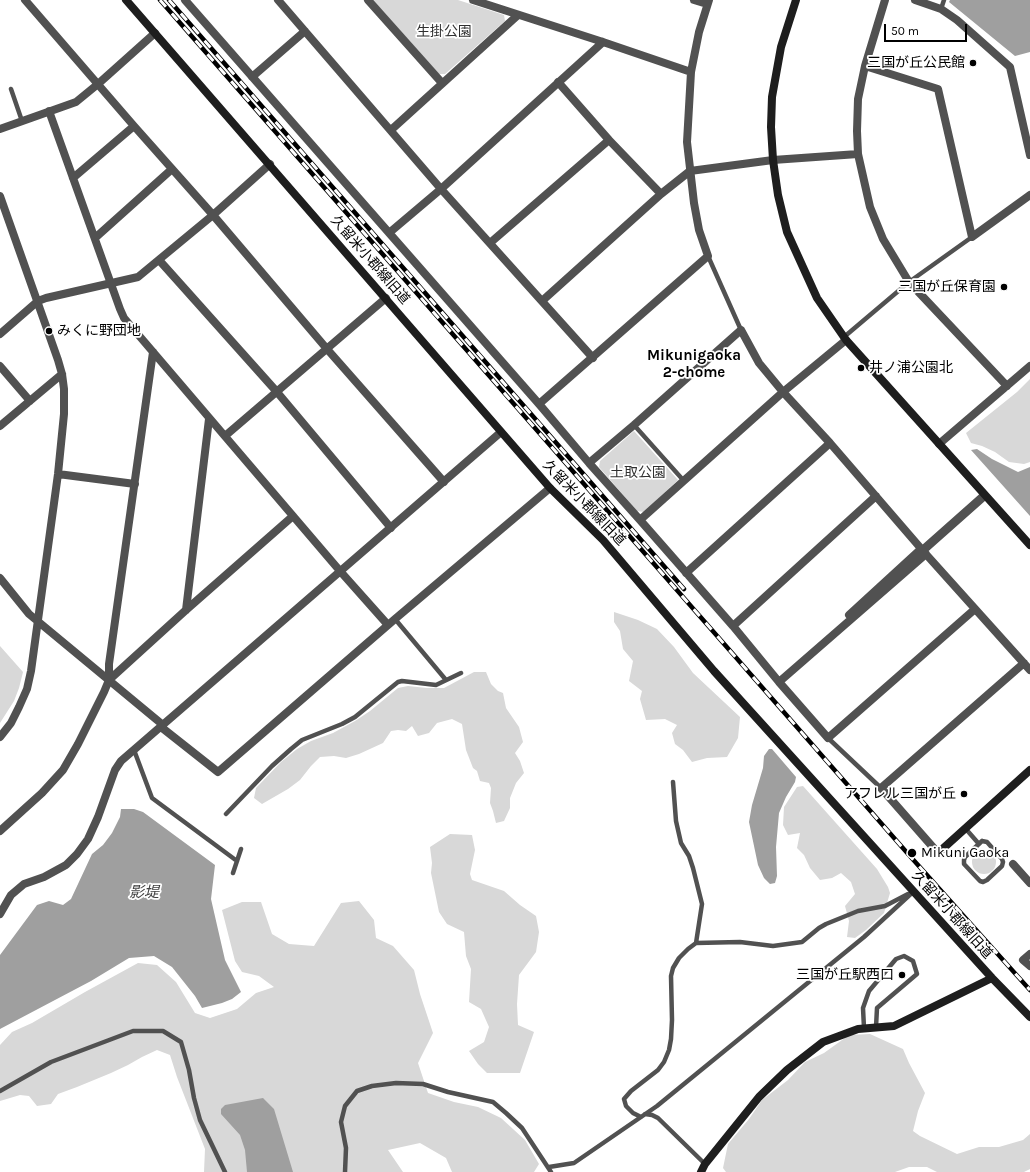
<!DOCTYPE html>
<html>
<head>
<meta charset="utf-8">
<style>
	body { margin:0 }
	#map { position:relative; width:1030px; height:1172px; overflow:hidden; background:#fff; font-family:Karla,sans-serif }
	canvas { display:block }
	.scale { position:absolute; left:884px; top:24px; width:83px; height:18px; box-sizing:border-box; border:2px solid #000; border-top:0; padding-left:5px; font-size:12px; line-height:14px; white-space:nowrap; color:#000; -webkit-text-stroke:3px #fff; paint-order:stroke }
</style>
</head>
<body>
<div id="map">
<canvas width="1030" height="1172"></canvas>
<div class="scale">50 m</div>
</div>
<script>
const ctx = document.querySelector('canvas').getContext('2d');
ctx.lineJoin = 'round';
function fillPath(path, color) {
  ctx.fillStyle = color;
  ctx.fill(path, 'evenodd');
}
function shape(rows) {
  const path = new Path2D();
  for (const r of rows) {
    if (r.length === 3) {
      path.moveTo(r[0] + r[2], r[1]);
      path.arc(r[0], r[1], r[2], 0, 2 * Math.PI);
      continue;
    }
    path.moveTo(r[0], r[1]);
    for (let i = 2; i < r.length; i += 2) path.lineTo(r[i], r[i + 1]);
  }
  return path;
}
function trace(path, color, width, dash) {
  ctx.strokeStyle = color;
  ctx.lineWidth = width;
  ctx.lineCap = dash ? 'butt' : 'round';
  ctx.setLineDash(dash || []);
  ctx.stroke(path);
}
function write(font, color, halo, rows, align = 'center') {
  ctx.font = font + ' Karla,"Noto Sans JP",sans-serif';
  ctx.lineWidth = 3.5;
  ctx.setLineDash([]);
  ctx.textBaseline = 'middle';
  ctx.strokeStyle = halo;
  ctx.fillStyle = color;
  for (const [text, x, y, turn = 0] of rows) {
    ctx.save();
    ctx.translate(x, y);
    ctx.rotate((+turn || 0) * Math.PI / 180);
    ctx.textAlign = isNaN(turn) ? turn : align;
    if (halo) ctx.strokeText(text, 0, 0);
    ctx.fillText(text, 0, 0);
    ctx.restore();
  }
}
fillPath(shape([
	[373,0,458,0,504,15,505,21,445,74,439,74],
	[1030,379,1030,462,1024,464,1009,462,995,452,982,446,971,443,966,433,1017,392],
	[634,431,678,480,644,512,637,511,599,467,600,461],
	[614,612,638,620,657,629,674,647,693,673,740,717,738,738,727,757,707,758,692,762,683,750,675,744,672,733,677,725,665,719,646,720,640,699,642,691,629,681,633,661,623,649,620,631,614,622],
	[0,646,23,672,19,688,14,701,0,723],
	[474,672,486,672,491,684,498,691,503,693,506,708,519,727,523,742,515,753,520,761,524,773,516,783,510,798,510,808,504,821,496,823,493,811,490,803,491,788,489,783,480,781,477,771,473,768,466,750,462,724,452,719,437,723,429,733,418,736,412,726,406,731,398,730,391,731,383,743,359,754,346,758,334,756,320,757,311,766,300,780,288,789,262,804,254,798,256,788,281,762,297,749,311,741,333,733,355,721,370,711,398,688,408,686,427,688,444,688],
	[803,786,877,869,888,887,890,893,884,913,866,930,855,938,847,937,849,921,845,906,855,894,851,882,841,873,832,878,820,880,810,868,804,855,797,848,800,833,788,835,783,825,784,807,797,787],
	[450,834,472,835,475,850,470,874,472,880,504,891,520,905,536,916,539,932,536,952,519,975,517,1004,518,1025,534,1032,520,1073,487,1073,478,1064,469,1051,484,1042,489,1027,481,1009,469,1002,471,969,466,956,464,932,447,924,439,912,431,873,432,863,430,847],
	[984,862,12],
	[359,901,374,920,376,938,393,946,414,970,420,994,433,1033,418,1063,428,1093,454,1102,478,1107,501,1118,525,1140,539,1164,534,1172,452,1172,446,1158,420,1143,388,1150,403,1172,204,1172,205,1149,177,1077,170,1055,157,1050,142,1057,128,1065,111,1073,77,1087,58,1094,51,1104,37,1106,29,1096,20,1095,0,1101,0,1045,12,1032,32,1023,85,992,138,963,157,965,176,982,195,1013,210,1018,237,1009,256,993,274,987,259,976,242,972,235,961,222,910,242,902,261,902,272,934,289,944,314,946,341,903],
	[870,1034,903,1049,909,1063,925,1093,918,1111,913,1131,920,1136,957,1154,979,1147,999,1147,1023,1140,1030,1134,1030,1169,1024,1172,937,1172,927,1167,909,1167,895,1172,726,1172,723,1168,728,1144,749,1119,762,1100,788,1080,805,1062,824,1053,849,1035]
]), '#d8d8d8');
fillPath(shape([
	[950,0,1030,0,1030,52,1015,56,949,2],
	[977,449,992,459,1018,472,1030,467,1030,516,971,450],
	[769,749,772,749,796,777,795,782,786,797,779,813,776,847,777,876,775,883,770,884,764,878,758,865,749,822,752,805,763,768,764,756],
	[121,809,134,809,143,812,215,865,211,899,225,960,241,992,232,999,222,1003,202,1008,195,996,172,967,154,956,129,958,91,981,0,1029,0,955,37,905,49,901,63,905,71,899,92,854,103,845,112,833,120,817],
	[263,1098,274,1109,293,1172,247,1172,245,1150,240,1135,221,1114,221,1109,225,1105]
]), '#9f9f9f');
trace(shape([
	[941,9,944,0],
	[11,89,22,121],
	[708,256,741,330],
	[844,337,909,282,972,237],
	[634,425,684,481],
	[921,549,983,494],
	[924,552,986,497],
	[395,619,446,680],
	[828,738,881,788],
	[134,750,152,798,237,861],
	[673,782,676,821,681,843,689,856,693,868,702,904,696,943],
	[226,814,272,766,291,749,302,740,342,724,355,717,398,682,402,681,436,685,461,673],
	[965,828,979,844],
	[982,841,987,842,1002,859,1003,862,1002,866,987,880,983,882,980,881,964,864,964,860,965,857,982,841],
	[233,873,241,849],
	[864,1028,863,1008,869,991,896,959,904,956,913,961,917,974,877,1008,876,1027],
	[0,1091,51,1062,133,1031,163,1031,181,1042,189,1070,194,1098,200,1120,225,1172],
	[645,1114,652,1115,658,1118,705,1164],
	[641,1117,633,1113,626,1106,624,1099,631,1091,658,1070,664,1062,669,1050,671,1039,672,1020,671,976,673,968,679,958,688,949,696,943,740,942,773,946,802,942,819,928,826,924,858,911,885,906,908,894],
	[549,1167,574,1163,657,1106,864,937,914,891],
	[345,1172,346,1148,341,1122,345,1106,357,1091,372,1086,396,1083,423,1084,448,1092,493,1102,506,1113,522,1128,551,1172]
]), '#515151', 4.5);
trace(shape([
	[25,0,134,126,213,215,327,349,444,482],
	[185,0,539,404,589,463,640,520,733,626,779,682,926,554],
	[278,0,441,189,593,358],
	[368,0,442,83],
	[473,0,603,42,691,72],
	[694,0,707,4],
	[885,0,865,66,858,99,857,131,858,154,870,207,883,239,909,282,1007,386],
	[915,0,941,9,957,20,1010,67,1030,155],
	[865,66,938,89,972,237,1030,195],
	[252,77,305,31],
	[558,82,609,140,661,194],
	[49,111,120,309,124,318,340,571,388,625],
	[0,129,76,102,98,84,155,33],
	[391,130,518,15],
	[73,178,134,126],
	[0,196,58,360,62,374,64,389,64,414,58,474,31,671,27,689,19,707,11,723,0,737],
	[389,233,441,189,603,42],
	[95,238,172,169],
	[490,243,609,140],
	[159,260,277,392,391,528],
	[542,301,661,194,690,171,773,160,858,154],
	[0,334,38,301,46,298,138,277,213,215,270,164],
	[0,366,30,401],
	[539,404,708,256,699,230,694,203,687,142,691,72,699,32,709,0],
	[0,426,62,374],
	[225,436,386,298],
	[939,444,1030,366],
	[589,463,634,425,741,330,759,363,783,392,830,443],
	[58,474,135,484],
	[640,520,783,392,846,340],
	[686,573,830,443,924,552,1030,670],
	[0,578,29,614,163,725],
	[186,610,209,419],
	[849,615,921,549],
	[733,626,876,496],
	[109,680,186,610,293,516],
	[779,682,828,738,975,609],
	[161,727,218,772,395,619,550,488],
	[0,831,42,793,63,770,78,744,104,692,109,680,109,664,153,352],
	[938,853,881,788,1024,663],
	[1013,864,1030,883],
	[0,914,11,895,24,884,44,877,66,865,77,854,88,839,98,817,115,770,121,761,501,432],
	[1030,954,1023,960,1030,966]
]), '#515151', 8);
trace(shape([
	[126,0,550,488,603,540,714,671,992,978,1030,1017],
	[796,0,781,47,772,97,771,127,773,160,778,195,787,232,817,298,846,340,1030,545],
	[938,853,1030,770],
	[701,1172,705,1164,759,1097,787,1070,823,1042,858,1029,894,1026,992,978]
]), '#1e1e1e', 8);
const rail = shape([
	[160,0,909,855,1030,990],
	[169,0,684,589]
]);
trace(rail, '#000', 4.5);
trace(rail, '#fff', 3, [9]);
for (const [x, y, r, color] of [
	[973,63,4,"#000"],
	[1004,287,4,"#000"],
	[49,331,4,"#000"],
	[861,368,4,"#000"],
	[964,794,4,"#000"],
	[912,853,5,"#000"],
	[902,975,4,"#000"]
]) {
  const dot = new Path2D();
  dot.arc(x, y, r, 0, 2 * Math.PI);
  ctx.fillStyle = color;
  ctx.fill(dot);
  trace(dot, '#fff', 1.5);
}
write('14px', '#2f2f2f', '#fff', [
	["生掛公園",444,32],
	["土取公園",638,473]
]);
write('14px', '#000', '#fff', [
	["三国が丘公民館",965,63],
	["三国が丘保育園",996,287],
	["みくに野団地",57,331,"left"],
	["井ノ浦公園北",869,368,"left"],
	["アフレル三国が丘",956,794],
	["Mikuni Gaoka",921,853,"left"],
	["三国が丘駅西口",894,975]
], 'right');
write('14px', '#000', '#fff', [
	["久留米小郡線旧道",370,260,49],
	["久留米小郡線旧道",584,503,46],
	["久留米小郡線旧道",952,915,48]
]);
write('bold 15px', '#000', '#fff', [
	["Mikunigaoka",694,356],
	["2-chome",694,373]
]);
write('italic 15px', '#404040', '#fff', [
	["影堤",144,893]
]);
</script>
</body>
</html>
